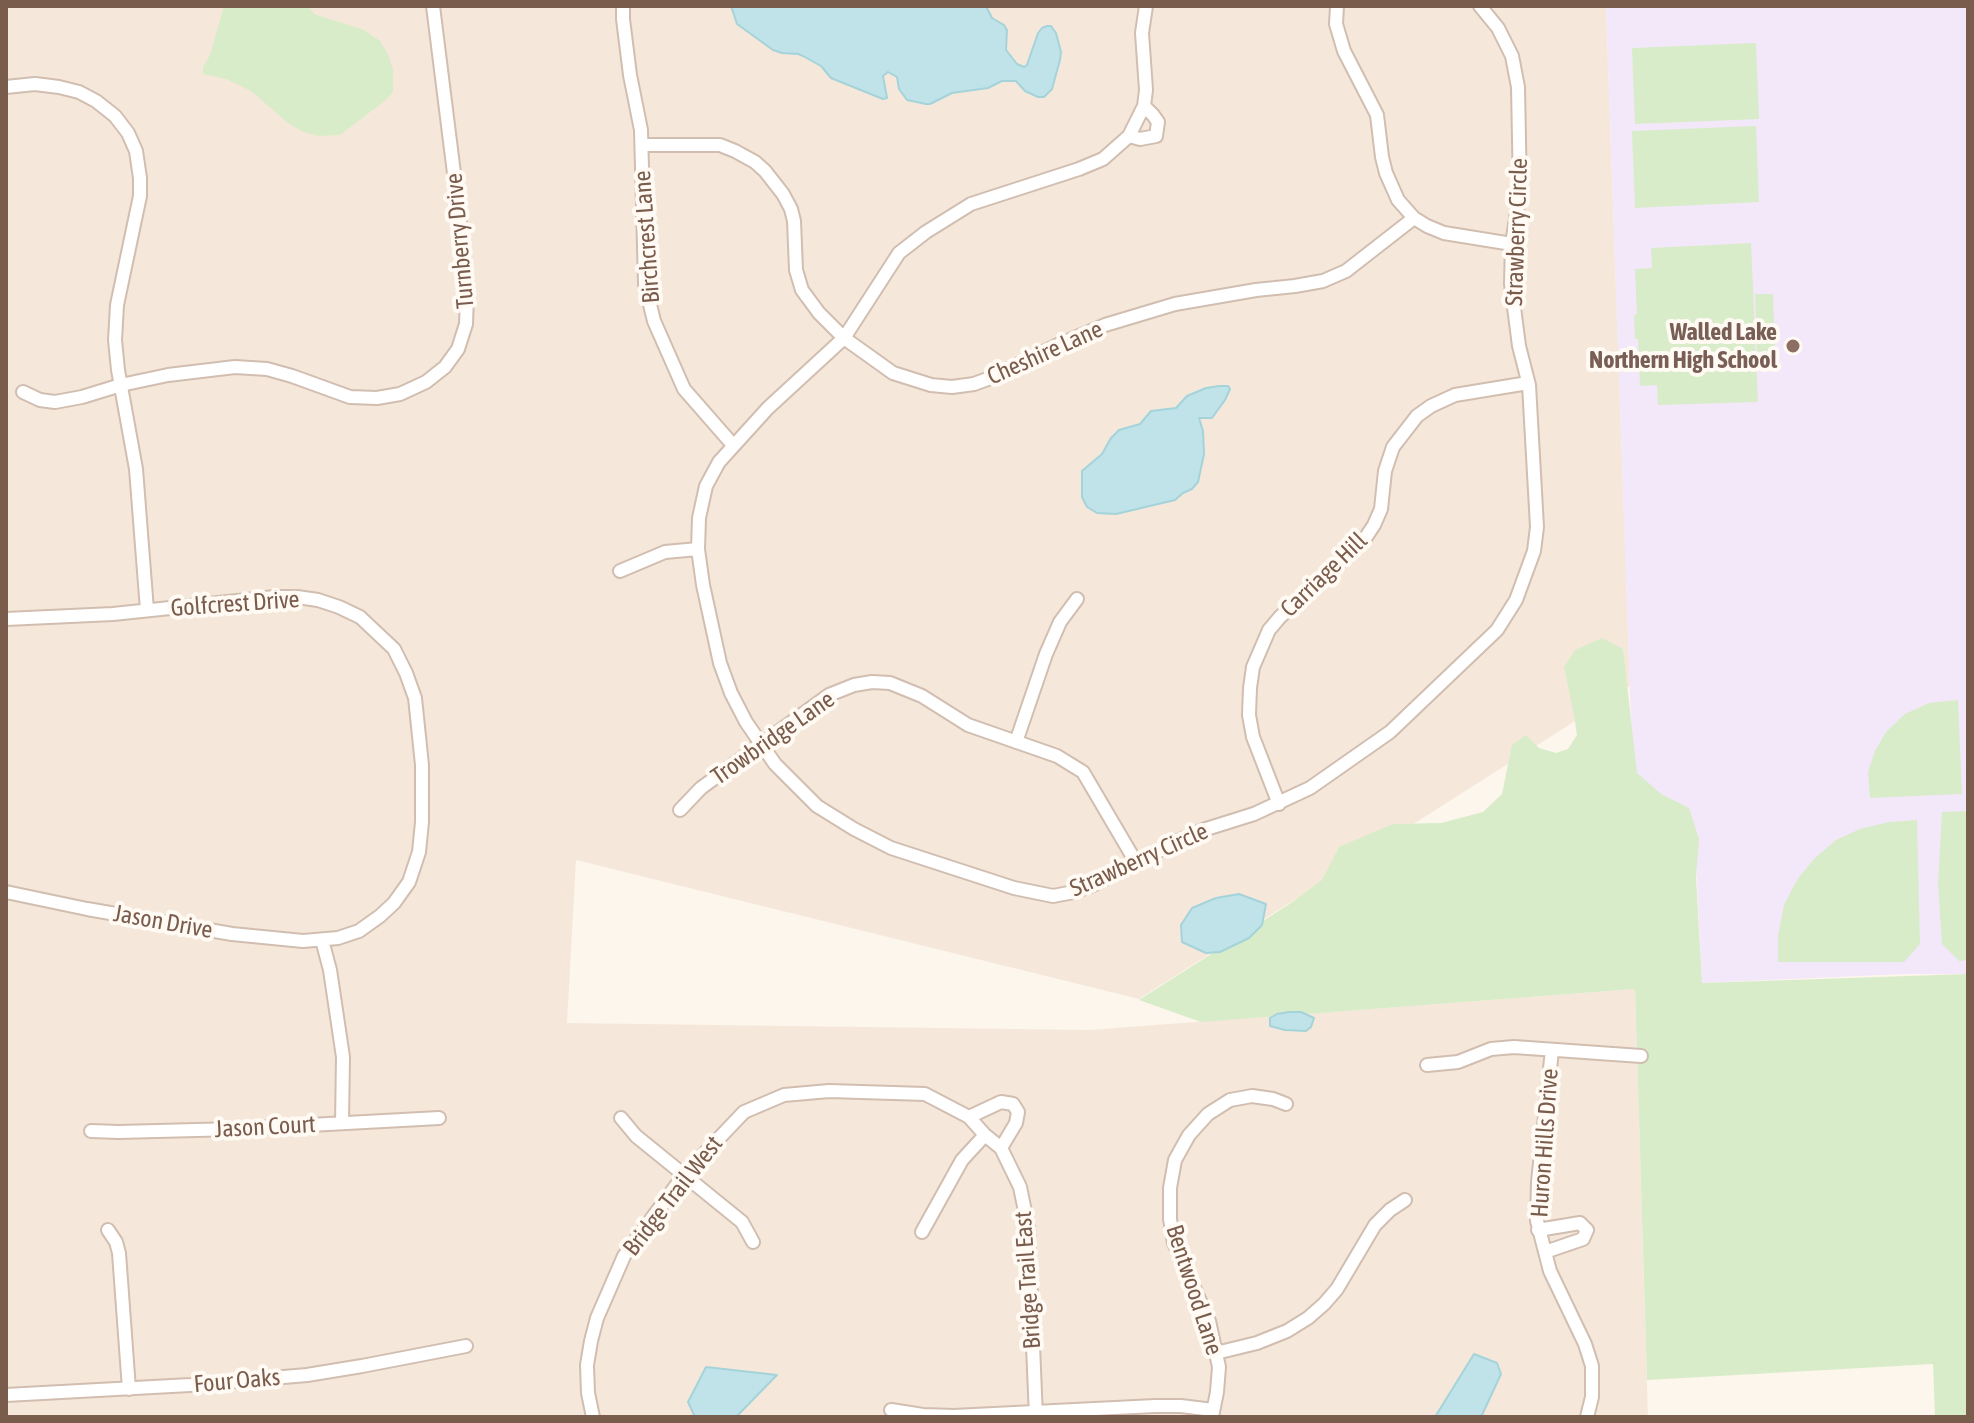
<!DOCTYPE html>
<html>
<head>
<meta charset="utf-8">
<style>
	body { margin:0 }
	#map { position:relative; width:1974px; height:1423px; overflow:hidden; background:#fdf6ec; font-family:"Asap Condensed",sans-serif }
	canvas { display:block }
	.frame { position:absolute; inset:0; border:8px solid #7a5c4d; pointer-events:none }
</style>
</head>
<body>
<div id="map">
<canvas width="1974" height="1423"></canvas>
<div class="frame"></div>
</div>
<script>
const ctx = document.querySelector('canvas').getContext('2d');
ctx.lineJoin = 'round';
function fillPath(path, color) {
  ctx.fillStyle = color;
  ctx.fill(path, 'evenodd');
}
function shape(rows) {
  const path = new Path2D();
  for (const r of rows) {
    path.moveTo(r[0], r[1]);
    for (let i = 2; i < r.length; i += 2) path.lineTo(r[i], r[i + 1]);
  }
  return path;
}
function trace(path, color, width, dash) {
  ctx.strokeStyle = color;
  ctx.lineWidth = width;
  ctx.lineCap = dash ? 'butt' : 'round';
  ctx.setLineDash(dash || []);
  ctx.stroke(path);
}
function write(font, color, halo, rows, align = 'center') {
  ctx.font = font + ' "Asap Condensed",sans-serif';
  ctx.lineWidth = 8;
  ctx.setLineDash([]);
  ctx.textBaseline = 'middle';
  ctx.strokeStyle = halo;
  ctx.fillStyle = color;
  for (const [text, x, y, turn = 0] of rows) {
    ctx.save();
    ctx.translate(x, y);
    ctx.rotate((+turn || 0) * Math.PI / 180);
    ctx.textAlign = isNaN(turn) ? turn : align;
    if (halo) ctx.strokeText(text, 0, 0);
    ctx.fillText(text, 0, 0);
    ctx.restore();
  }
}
fillPath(shape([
	[6,6,1606,6,1630,686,1139,999,576,860,567,1023,1089,1030,1635,989,1648,1417,6,1417]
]), '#f5e8da');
fillPath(shape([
	[1606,6,1968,6,1968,974,1904,974,1702,983,1696,863,1636,865]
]), '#f3e8fa');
fillPath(shape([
	[224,6,308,6,314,14,364,30,380,41,388,54,393,69,393,92,386,100,340,135,318,136,301,131,288,123,251,91,226,79,203,74,203,67,210,55],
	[1756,43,1759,119,1635,124,1632,48],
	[1756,126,1759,202,1635,208,1632,131],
	[1751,243,1758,402,1658,405,1657,385,1640,386,1638,339,1635,339,1634,315,1637,314,1635,269,1652,268,1651,248],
	[1755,294,1773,294,1775,351,1757,352],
	[1602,638,1623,649,1637,773,1661,794,1689,808,1699,839,1696,877,1702,983,1968,974,1968,1417,1935,1417,1933,1364,1647,1380,1635,989,1201,1022,1139,1000,1291,903,1322,880,1339,847,1393,824,1441,823,1483,812,1502,794,1512,745,1526,735,1539,748,1556,753,1568,749,1577,735,1574,715,1564,667,1575,650],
	[1958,700,1962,794,1870,798,1868,772,1875,751,1886,732,1905,714,1929,703],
	[1968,811,1968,960,1959,961,1942,944,1938,884,1942,812],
	[1917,820,1920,944,1904,962,1778,962,1778,936,1784,905,1797,880,1814,859,1836,840,1860,829,1889,822]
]), '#d8ecc9');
const water = shape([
	[731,6,986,6,992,18,1004,25,1007,30,1006,50,1017,64,1024,67,1027,65,1038,33,1042,28,1047,26,1051,26,1056,33,1061,52,1060,60,1052,89,1044,97,1038,97,1025,91,1016,81,1002,81,988,88,952,93,930,104,926,104,907,100,899,89,897,77,888,72,883,76,887,98,883,99,831,78,821,66,803,56,798,54,782,53,773,50,737,24,731,6],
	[1219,386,1228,386,1230,389,1225,400,1212,418,1199,418,1203,431,1204,454,1198,482,1192,489,1183,493,1175,500,1116,514,1097,513,1087,507,1082,497,1082,471,1102,454,1111,438,1119,430,1140,424,1151,411,1176,408,1187,396,1206,388,1219,386],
	[1239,894,1266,904,1262,925,1249,938,1220,952,1206,953,1182,942,1181,925,1192,908,1216,898,1239,894],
	[1289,1012,1301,1012,1314,1018,1311,1027,1306,1031,1285,1030,1270,1026,1270,1018,1277,1014,1289,1012],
	[1474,1354,1497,1363,1501,1374,1482,1415,1478,1417,1435,1417,1474,1354],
	[706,1367,777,1375,736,1417,695,1417,688,1402,706,1367]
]);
fillPath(water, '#bfe3e8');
trace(water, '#a5d3da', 2);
const minor = shape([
	[623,6,623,19,630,75,641,130,645,284,654,321,684,389,733,445],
	[1146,6,1142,33,1146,90,1144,106,1129,136,1103,159,1079,169,971,204,926,232,899,253,844,338,768,408,719,462,706,486,699,518,698,549,703,585,720,663,731,693,746,722,775,764,817,806,854,829,891,848,1014,888,1053,896,1074,892,1093,885,1178,841,1203,830,1254,814,1310,788,1390,732,1497,630,1516,600,1534,551,1537,527,1529,385,1519,346,1511,284,1512,244,1520,192,1518,87,1512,56,1498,28,1480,6],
	[1337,6,1336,24,1344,51,1377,115,1382,157,1386,173,1398,200,1414,218,1427,226,1444,233,1512,244],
	[6,87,35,84,59,87,79,92,96,101,115,116,128,133,136,151,140,178,140,196,117,305,115,340,118,370,136,469,147,610],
	[1129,136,1140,139,1156,136,1158,122,1153,115,1144,106],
	[642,145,720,145,735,151,755,162,765,171,783,194,791,209,794,221,796,270,802,290,819,313,844,338,893,373,931,385,952,387,974,384,993,377,1060,344,1105,325,1175,304,1256,290,1295,286,1323,281,1346,271,1414,218],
	[23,392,40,400,55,402,82,397,121,385,168,375,235,367,267,369,292,376,350,397,377,398,400,394,426,382,445,367,458,349,466,324,467,295,459,213,433,6],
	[620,571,665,552,698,549],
	[6,619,113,614,275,597,297,597,318,600,339,607,360,617,394,649,406,673,415,698,422,765,422,822,419,852,409,882,394,903,380,916,359,931,338,938,303,941,232,934,87,909,6,892],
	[1016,742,1046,654,1060,622,1077,599],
	[1279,804,1253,737,1249,715,1250,688,1253,667,1269,630,1280,617,1364,540,1374,525,1381,509,1385,471,1393,447,1417,416,1431,406,1455,395,1528,383],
	[680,810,701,788,829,695,854,685,872,682,890,683,922,696,968,725,1057,756,1083,772,1137,864],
	[322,940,330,970,343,1057,342,1123],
	[1552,1050,1538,1182,1537,1221,1550,1271,1585,1344,1592,1366,1592,1397,1587,1417],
	[1427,1065,1458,1062,1491,1049,1514,1047,1641,1056],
	[969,1117,1001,1102,1013,1104,1018,1112,1016,1123,1001,1148],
	[621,1118,636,1136,742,1222,753,1242],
	[91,1131,118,1132,236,1129,439,1118],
	[108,1230,116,1242,119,1253,129,1389],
	[1538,1230,1580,1223,1587,1230,1583,1239,1545,1252],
	[922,1232,962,1160,985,1135],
	[1216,1353,1257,1343,1287,1331,1308,1318,1324,1304,1337,1289,1375,1225,1390,1210,1405,1200],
	[6,1395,190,1385,307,1375,362,1366,466,1346],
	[891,1410,923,1415,954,1416,1155,1406,1181,1406,1213,1410],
	[593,1417,588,1393,587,1365,591,1341,597,1318,624,1256,684,1175,744,1112,784,1095,829,1091,925,1094,969,1117,985,1135,1001,1148,1020,1187,1028,1226,1036,1417],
	[1212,1417,1217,1392,1219,1367,1209,1321,1174,1243,1170,1219,1170,1188,1175,1160,1189,1135,1208,1114,1230,1100,1252,1096,1273,1099,1286,1104]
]);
trace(minor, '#d1beb0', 16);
trace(minor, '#fff', 12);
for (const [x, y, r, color] of [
	[1793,346,8,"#8d6e63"]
]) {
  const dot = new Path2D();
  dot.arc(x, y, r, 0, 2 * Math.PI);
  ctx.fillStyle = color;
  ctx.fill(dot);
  trace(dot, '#fffaf3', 3);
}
write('24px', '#7a5c4d', '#fffaf3', [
	["Strawberry Circle",1517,232,-88],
	["Birchcrest Lane",647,237,-94],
	["Turnberry Drive",460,241,-95],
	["Cheshire Lane",1045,353,-24],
	["Carriage Hill",1324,575,-44],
	["Golfcrest Drive",235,604,-4],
	["Trowbridge Lane",773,738,-35],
	["Strawberry Circle",1139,860,-24],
	["Jason Drive",163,922,10],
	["Jason Court",265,1127,-3],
	["Huron Hills Drive",1545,1143,-86],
	["Bridge Trail West",673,1196,-52],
	["Bridge Trail East",1028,1280,-94],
	["Bentwood Lane",1194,1290,72],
	["Four Oaks",237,1381,-5]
]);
write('bold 24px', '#785e54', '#fffaf3', [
	["Walled Lake",1777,332],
	["Northern High School",1777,360]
], 'right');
</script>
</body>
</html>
